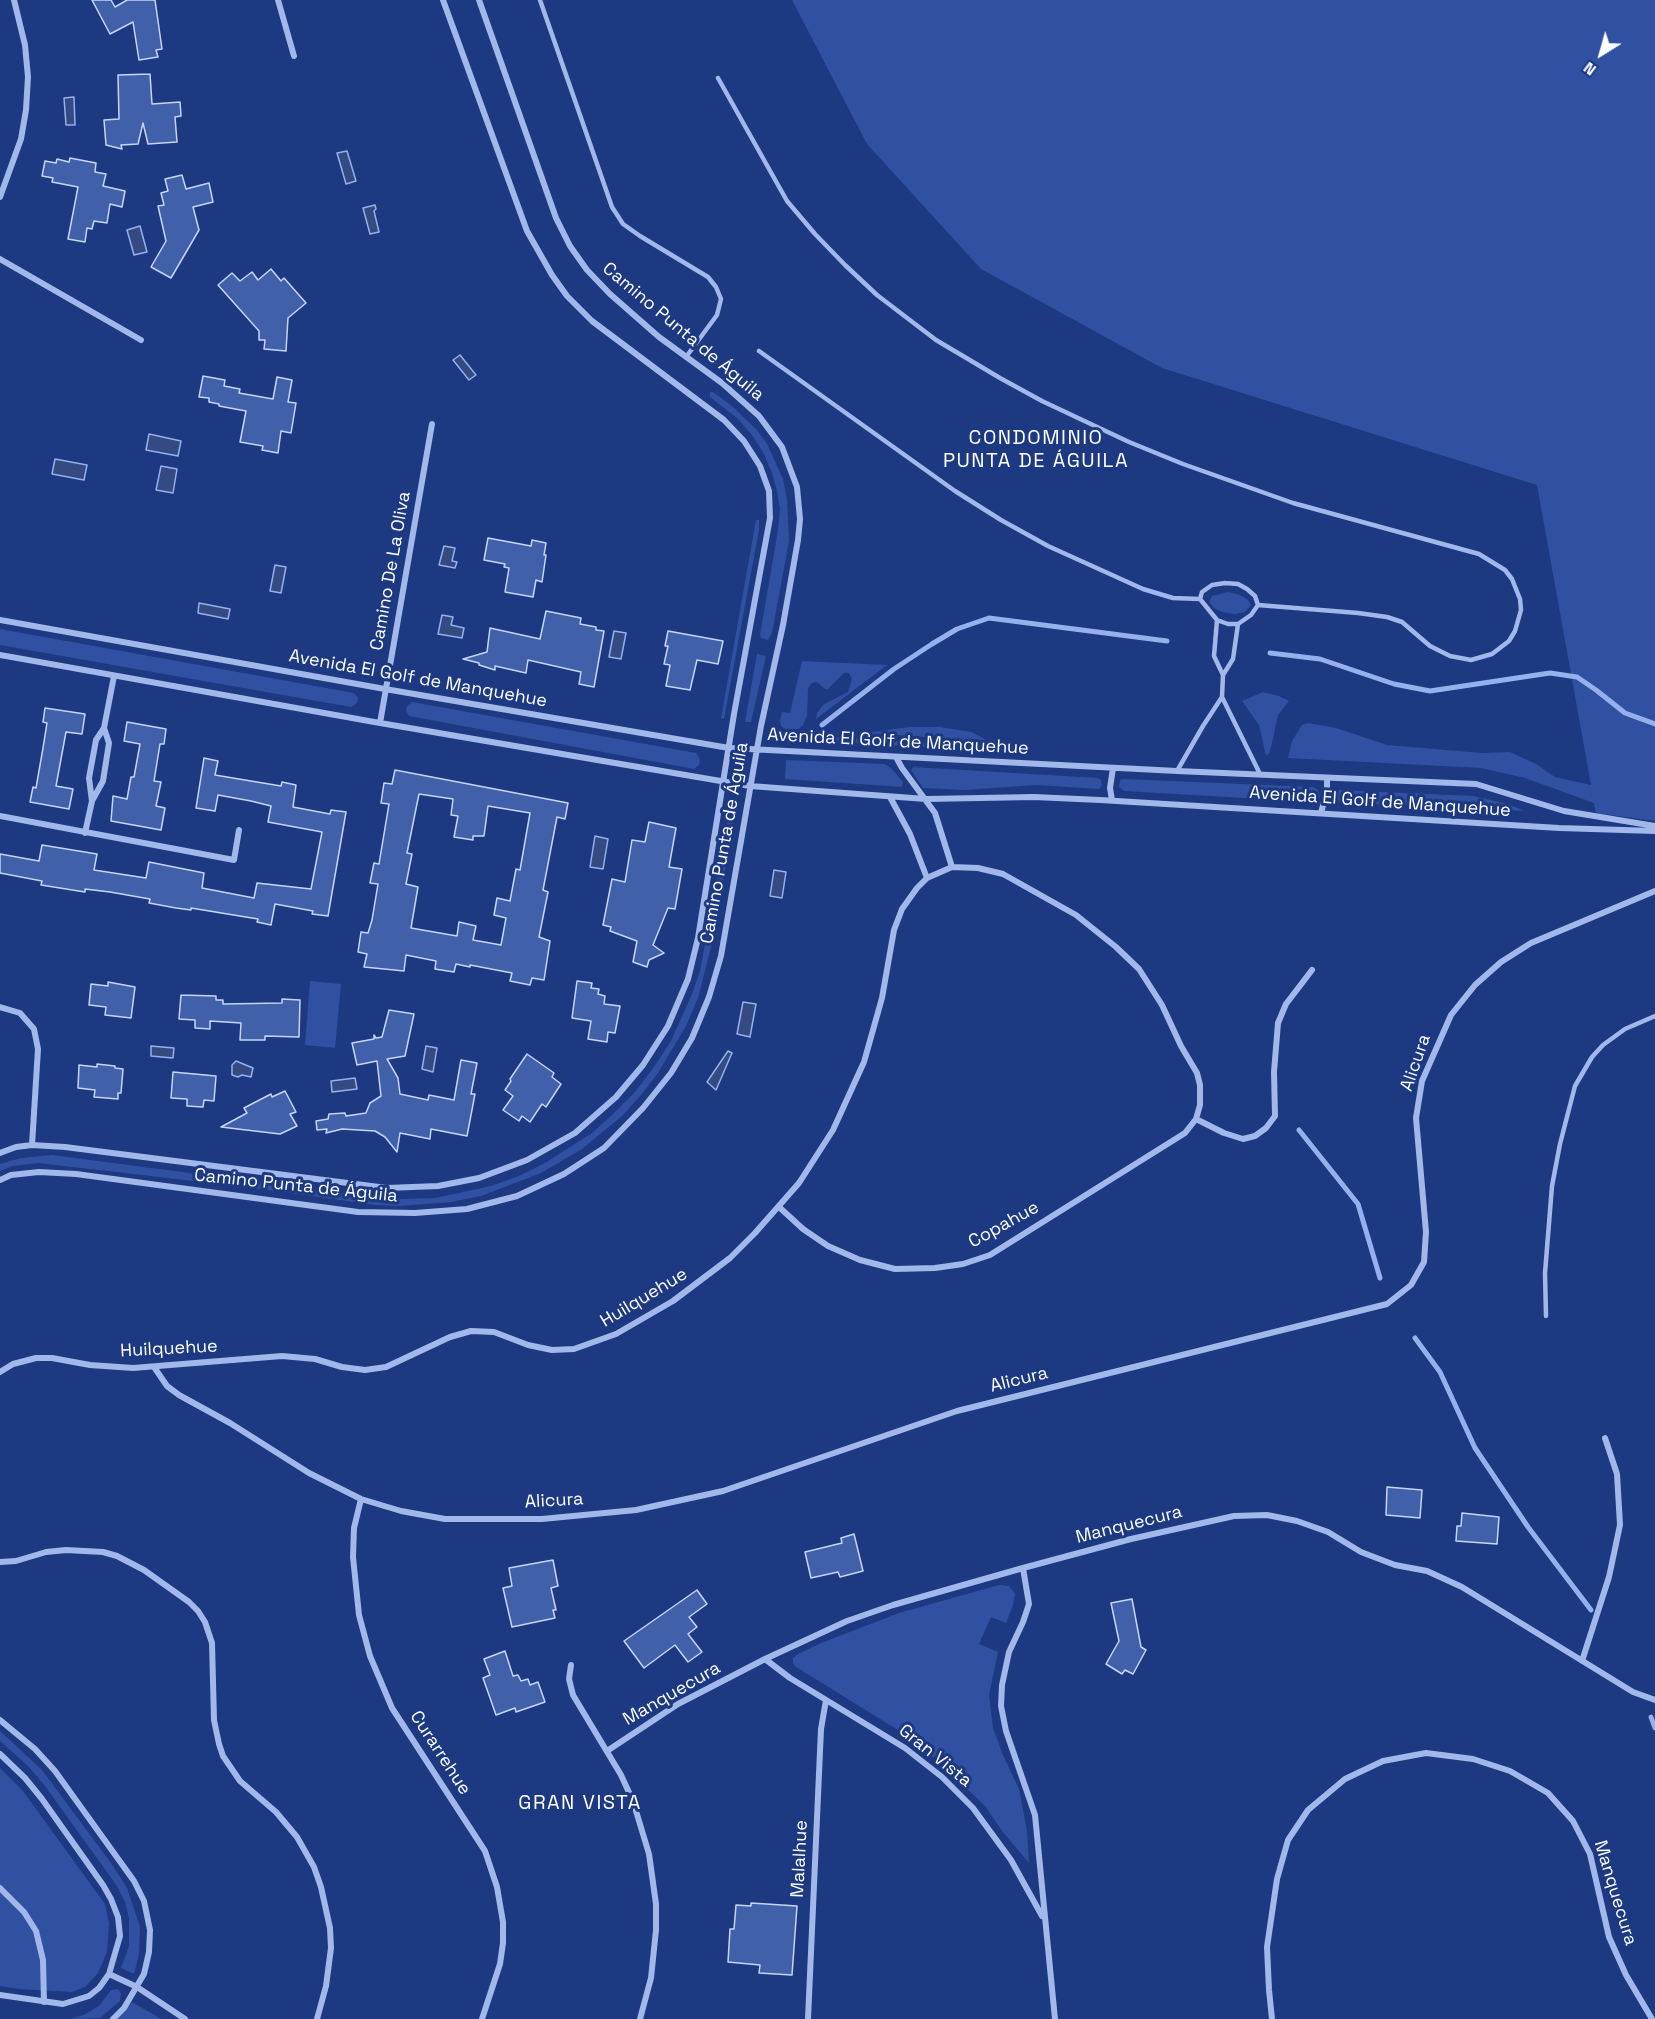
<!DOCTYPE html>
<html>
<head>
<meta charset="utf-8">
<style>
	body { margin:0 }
	#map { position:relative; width:1655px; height:2019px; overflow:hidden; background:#1c3982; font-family:"Space Grotesk",sans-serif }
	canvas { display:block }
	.north { position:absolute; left:1571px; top:24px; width:60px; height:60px; -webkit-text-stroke:4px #1c3982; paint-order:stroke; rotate:217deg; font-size:16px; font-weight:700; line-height:24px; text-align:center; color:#fff }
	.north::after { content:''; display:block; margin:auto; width:21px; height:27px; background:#fff; clip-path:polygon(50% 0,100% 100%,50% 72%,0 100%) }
</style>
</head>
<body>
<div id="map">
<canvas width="1655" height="2019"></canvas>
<div class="north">N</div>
</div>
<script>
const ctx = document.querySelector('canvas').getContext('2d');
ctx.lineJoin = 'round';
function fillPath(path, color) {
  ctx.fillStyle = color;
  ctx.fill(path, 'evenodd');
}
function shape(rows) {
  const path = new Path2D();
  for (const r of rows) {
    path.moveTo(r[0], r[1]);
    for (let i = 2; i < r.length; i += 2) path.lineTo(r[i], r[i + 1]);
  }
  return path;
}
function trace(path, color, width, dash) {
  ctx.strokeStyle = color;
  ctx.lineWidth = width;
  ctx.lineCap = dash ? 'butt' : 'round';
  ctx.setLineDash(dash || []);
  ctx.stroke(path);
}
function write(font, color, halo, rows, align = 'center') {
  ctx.font = font + ' "Space Grotesk",sans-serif';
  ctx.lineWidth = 6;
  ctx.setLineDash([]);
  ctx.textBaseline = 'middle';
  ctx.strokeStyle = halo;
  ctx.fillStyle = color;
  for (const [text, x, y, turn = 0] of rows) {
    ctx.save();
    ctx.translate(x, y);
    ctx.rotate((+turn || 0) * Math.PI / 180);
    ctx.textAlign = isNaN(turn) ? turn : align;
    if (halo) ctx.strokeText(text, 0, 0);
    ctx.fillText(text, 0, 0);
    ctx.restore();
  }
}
fillPath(shape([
	[792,0,1655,0,1655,821,1596,813,1594,803,1525,778,1481,768,1288,758,1292,741,1302,725,1308,723,1336,728,1387,745,1482,753,1510,752,1536,764,1555,777,1591,785,1537,485,1162,368,981,269,867,144],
	[710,392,713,392,732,406,757,430,767,444,783,479,787,499,789,541,772,633,768,640,761,638,760,635,778,530,780,509,777,491,772,473,763,452,752,435,737,418,710,397],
	[756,520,759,520,759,530,724,719,721,718],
	[1228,592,1240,595,1248,600,1251,605,1245,612,1235,614,1222,612,1214,608,1209,602,1212,596],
	[0,629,354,693,358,698,357,703,351,707,0,645],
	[757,654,766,656,751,722,745,722],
	[802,661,887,665,816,719,817,713,824,704,848,692,852,679,849,673,844,673,828,689,825,689,817,682,812,683,808,688,807,716,803,725,799,729,785,729,781,726,780,721,782,712,790,713],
	[1263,692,1279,696,1289,701,1278,715,1270,752,1266,756,1259,725,1242,701],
	[412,702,696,753,700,759,699,765,694,769,409,716,406,711,407,706],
	[909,727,940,727,971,732,983,738,989,744,941,738,865,733],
	[792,735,937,743,963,749,791,740],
	[786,760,884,764,891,768,903,782,902,787,785,779],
	[913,767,1098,778,1101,780,1102,785,1099,789,1037,785,965,790,923,788,911,770],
	[1123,779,1313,787,1318,790,1320,798,1313,802,1124,791,1119,787,1120,780],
	[1338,790,1473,796,1504,803,1525,811,1339,802,1334,798],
	[730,808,736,810,711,947,698,998,686,1026,658,1073,641,1095,622,1116,582,1149,541,1173,481,1196,451,1202,399,1206,376,1205,254,1188,38,1163,13,1166,0,1171,0,1164,21,1158,52,1155,373,1197,404,1199,435,1198,491,1186,519,1176,545,1163,592,1133,612,1115,635,1092,654,1067,671,1041,692,994,700,971],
	[310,981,341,984,335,1048,305,1045],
	[999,1585,1009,1586,1015,1594,1013,1605,1006,1623,991,1617,979,1644,998,1652,989,1695,993,1728,1003,1755,1019,1789,1027,1831,1029,1863,1002,1831,985,1806,919,1743,796,1667,793,1663,793,1658,798,1654,821,1643,899,1613],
	[0,1731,42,1770,111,1863,127,1888,140,1927,139,1954,134,1974,121,1968,129,1946,129,1918,125,1902,117,1886,45,1786,28,1766,0,1741],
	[0,1768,23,1791,105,1904,109,1923,107,1952,98,1973,85,1987,72,1992,19,1989,0,1986],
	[118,1989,121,1993,120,2001,100,2018,71,2019,86,2014,100,2005,111,1990],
	[132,2002,161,2019,117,2019]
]), '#3051a1');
const water = shape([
	[74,97,75,125,66,125,64,98,74,97],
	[347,151,356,181,346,184,337,153,347,151],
	[375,205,376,209,374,211,379,232,370,234,363,208,375,205],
	[140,226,147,252,134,255,127,230,140,226],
	[460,355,476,375,469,380,453,360,460,355],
	[149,434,181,441,178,456,146,450,149,434],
	[55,459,87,465,84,480,52,474,55,459],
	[161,466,177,469,173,493,156,490,161,466],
	[444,546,455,548,452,561,457,562,455,568,439,565,444,546],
	[275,565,286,567,281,593,270,591,275,565],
	[199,603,230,609,228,619,198,613,199,603],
	[442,615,453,617,451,625,464,628,462,638,438,634,442,615],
	[614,631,626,633,621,659,609,657,614,631],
	[595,836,608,839,603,869,590,867,595,836],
	[774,870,786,872,782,898,770,896,774,870],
	[743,1002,756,1004,750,1037,737,1034,743,1002],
	[151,1046,174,1048,173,1058,151,1056,151,1046],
	[426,1046,437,1048,433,1072,422,1069,426,1046],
	[728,1051,732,1053,716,1090,707,1082,728,1051],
	[236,1061,253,1068,251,1077,242,1075,238,1077,232,1075,232,1065,236,1061],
	[355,1078,357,1089,332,1092,331,1081,355,1078]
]);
fillPath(water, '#354a81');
trace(water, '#95b0ec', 1.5);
trace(shape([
	[1270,653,1320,659,1394,684,1430,691,1550,673,1577,677,1596,690,1625,713,1655,724],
	[822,725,894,669,932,644,957,629,989,618,1167,641],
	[1299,1130,1358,1204,1380,1278],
	[1415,1338,1440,1372,1475,1448,1528,1527,1591,1610],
	[1651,1717,1655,1728]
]), '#95b0ec', 5);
const building = shape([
	[92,0,111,0,115,7,127,0,155,0,162,49,156,50,158,57,139,60,133,22,110,34,92,0],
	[150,74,152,104,180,102,181,116,175,117,177,142,148,144,143,123,138,144,121,145,122,149,106,145,104,120,119,119,118,75,150,74],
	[70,158,96,163,95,172,106,174,103,186,125,191,122,207,110,204,107,223,94,221,92,229,87,228,85,242,68,239,78,187,52,182,53,178,42,176,45,161,56,163,57,159,69,162,70,158],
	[182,175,186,189,209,183,213,202,193,207,199,230,171,278,151,267,166,241,158,206,164,205,161,193,168,191,165,179,182,175],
	[271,269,281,281,284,278,306,303,288,318,286,351,264,349,265,340,259,340,259,331,218,285,232,273,240,281,252,272,258,280,271,269],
	[203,376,225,380,224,386,240,389,239,393,273,399,277,377,292,380,288,402,296,403,291,433,281,431,278,453,262,450,263,446,240,442,246,411,219,406,219,404,209,402,209,398,199,397,203,376],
	[488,538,531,546,532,540,546,543,544,555,546,555,542,582,536,580,533,597,505,592,509,568,504,567,505,564,484,560,488,538],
	[546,611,581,618,580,624,596,627,596,630,604,631,594,687,579,684,581,672,528,660,526,673,495,666,495,670,479,665,479,663,463,659,487,652,490,628,540,639,546,611],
	[668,631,723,641,718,664,697,660,690,690,666,686,670,665,664,664,668,646,665,646,668,631],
	[45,708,85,714,82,734,66,732,56,786,73,789,69,809,30,802,33,787,36,788,43,748,47,723,43,722,45,708],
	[127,722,166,729,164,744,160,744,154,781,161,782,156,806,165,808,161,830,111,821,113,796,127,799,131,777,134,777,140,744,124,741,127,722],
	[204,758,218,761,215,775,281,786,282,782,296,785,293,807,330,814,331,810,346,812,328,916,312,914,313,911,275,904,271,925,257,922,258,919,191,908,191,910,176,908,149,903,150,899,110,892,85,889,85,892,41,885,42,881,0,873,0,854,39,861,42,845,97,854,94,870,146,878,149,862,204,873,202,888,254,898,257,883,311,889,322,832,268,822,271,806,251,801,218,795,215,811,196,808,204,758],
	[395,770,568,803,565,819,557,817,543,890,548,892,539,937,550,941,544,980,532,978,530,985,510,981,512,973,470,965,470,967,456,964,454,972,435,969,436,961,406,955,404,971,364,967,367,954,358,952,361,932,368,933,372,920,378,884,370,883,374,863,379,864,389,804,381,803,384,783,392,784,395,770],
	[419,794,453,799,451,815,458,816,454,837,473,840,473,836,484,836,488,806,530,813,520,870,516,869,510,901,497,898,494,915,506,918,501,945,473,940,476,926,459,922,457,936,411,928,418,887,406,884,412,854,407,853,419,794],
	[649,822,676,828,669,867,682,869,675,909,668,908,653,945,664,953,649,960,647,967,633,962,637,941,610,931,611,927,603,925,612,879,625,882,632,840,645,842,649,822],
	[577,981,592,983,591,988,599,989,598,994,605,996,604,1004,620,1006,615,1033,608,1032,607,1042,588,1039,591,1021,572,1018,577,981],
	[108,982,135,987,131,1018,105,1015,106,1007,89,1005,91,984,108,986,108,982],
	[181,995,216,996,216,1000,223,1000,223,1004,282,1003,282,999,300,1000,299,1037,265,1036,265,1040,240,1040,241,1023,210,1021,210,1029,195,1028,195,1020,179,1019,181,995],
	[389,1010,414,1014,405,1056,387,1059,398,1078,400,1094,428,1100,429,1095,454,1100,461,1060,477,1063,471,1094,475,1094,467,1136,431,1129,430,1139,400,1133,397,1152,385,1137,375,1131,342,1129,326,1133,327,1129,317,1130,316,1121,328,1119,329,1114,345,1113,346,1116,366,1113,370,1103,381,1096,377,1061,357,1065,352,1043,374,1039,374,1035,376,1038,382,1037,389,1010],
	[527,1054,554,1073,552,1077,561,1084,546,1107,542,1104,530,1122,522,1116,519,1121,503,1110,513,1096,505,1090,511,1081,510,1079,527,1054],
	[97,1064,115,1066,115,1068,123,1069,121,1093,118,1093,118,1099,94,1097,95,1090,78,1088,79,1065,97,1067,97,1064],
	[173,1072,216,1076,214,1101,204,1100,203,1107,187,1106,187,1099,171,1098,173,1072],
	[285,1091,296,1112,290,1114,297,1126,280,1134,221,1127,247,1113,244,1108,271,1094,272,1097,285,1091],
	[1387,1487,1422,1490,1420,1518,1386,1515,1387,1487],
	[1462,1513,1499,1517,1497,1544,1456,1541,1457,1526,1461,1526,1462,1513],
	[854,1534,863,1571,840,1577,838,1572,811,1578,805,1552,842,1543,841,1538,854,1534],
	[553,1560,558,1586,551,1588,556,1610,553,1610,555,1618,512,1627,503,1588,512,1586,509,1568,553,1560],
	[697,1590,707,1604,689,1617,697,1627,688,1634,702,1652,688,1662,675,1645,644,1668,624,1641,697,1590],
	[1132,1599,1141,1647,1146,1650,1133,1674,1125,1670,1122,1674,1106,1664,1119,1641,1111,1603,1132,1599],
	[505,1651,513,1676,518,1675,521,1681,528,1679,530,1685,538,1682,545,1702,516,1712,515,1708,496,1715,483,1678,490,1675,484,1659,505,1651],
	[751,1903,797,1906,792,1975,759,1973,760,1965,728,1962,730,1929,734,1929,736,1905,751,1906,751,1903]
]);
fillPath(building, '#4160aa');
trace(building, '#c6d5f7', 1.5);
trace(shape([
	[540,0,612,207,623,224,640,236,708,277,716,287,721,299,717,315,686,357],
	[718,78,787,201,815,234,845,265,877,295,936,340,1000,378,1042,401,1129,442,1183,464,1293,503,1479,554,1505,570,1512,579,1520,599,1521,610,1515,631,1509,641,1492,654,1471,660,1450,656,1430,646,1402,622,1387,617,1358,613,1258,605],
	[759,351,955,491,1001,520,1048,546,1143,589,1173,598,1200,599],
	[1225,583,1238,584,1247,589,1255,596,1258,605,1251,615,1238,624,1228,624,1217,620,1200,599,1202,592,1212,585,1225,583],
	[1217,620,1214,656,1223,675,1222,697,1260,774],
	[1223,675,1233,659,1238,624],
	[1177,771,1203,726,1222,697],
	[1546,1316,1545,1273,1552,1186,1560,1144,1575,1086,1592,1057,1603,1045,1625,1029,1655,1016]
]), '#a2b7ea', 4.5);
trace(shape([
	[278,0,294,56],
	[0,197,21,139,26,110,28,77,25,45,14,0],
	[0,259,141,340],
	[0,620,385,689,729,748,1177,771,1476,784,1564,811,1655,826],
	[0,655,380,723,750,786,926,799,1034,797,1100,800,1559,828,1655,831],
	[380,723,432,424],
	[104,728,114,676],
	[896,757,902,768,935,813,952,867],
	[890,797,910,834,927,878],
	[1112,800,1110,788,1113,768],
	[1321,813,1327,790,1327,778],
	[0,816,234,860,239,830],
	[85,833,92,801,103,781,109,743,104,728,96,740,89,778,92,801],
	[0,1007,20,1013,34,1029,38,1049,32,1145],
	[1196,1119,1224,1133,1243,1139,1255,1136,1266,1128,1275,1116,1274,1072,1278,1023,1286,1004,1312,970],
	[0,1153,16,1147,32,1145,65,1147,387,1188,438,1186,479,1178,527,1160,575,1133,616,1097,643,1065,668,1026,688,979,698,938,734,714,770,518,769,491,760,466,744,441,724,420,592,321,567,296,552,275,527,231,443,0],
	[0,1180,11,1175,39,1172,76,1174,358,1212,415,1213,467,1209,517,1196,564,1174,604,1148,643,1108,671,1073,692,1038,709,997,721,956,761,726,783,625,798,540,800,519,797,487,782,447,759,416,722,383,659,337,610,294,587,270,570,246,556,218,479,0],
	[154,1367,167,1386,179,1395,230,1423,309,1473,361,1499,401,1511,445,1519,542,1519,636,1510,723,1491,957,1411,1387,1304,1411,1285,1424,1262,1426,1232,1416,1118,1422,1081,1451,1015,1475,985,1501,962,1531,943,1655,891],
	[0,1372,13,1364,36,1358,52,1358,90,1365,133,1368,282,1356,315,1359,342,1367,365,1370,386,1367,450,1337,471,1331,494,1332,528,1345,552,1350,574,1349,616,1334,673,1301,730,1258,755,1233,799,1183,833,1130,864,1062,882,998,894,930,902,909,917,888,927,878,952,867,978,868,1003,874,1076,915,1116,947,1139,969,1162,1005,1181,1046,1197,1073,1200,1085,1200,1105,1196,1119,1185,1133,990,1255,963,1264,935,1268,895,1269,860,1260,828,1246,803,1229,779,1207],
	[361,1499,354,1528,353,1557,359,1615,370,1656,392,1708,485,1851,497,1887,503,1922,503,1943,500,1964,482,2019],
	[0,1562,16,1561,46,1552,66,1550,103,1552,117,1556,144,1570,189,1602,198,1611,205,1622,212,1643,214,1720,219,1744,223,1756,240,1781,276,1812,297,1837,314,1867,321,1887,330,1928,331,1948,326,1986,317,2019],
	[1023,1568,1029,1604,1023,1622,1009,1652,1002,1685,1001,1706,1006,1731,1035,1815,1055,2019],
	[765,1659,790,1678,905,1748,942,1777,973,1808,1011,1860,1042,1916],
	[1582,1661,1609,1577,1620,1525,1617,1474,1605,1438],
	[571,1665,569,1679,573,1695,621,1775,633,1801,649,1854,656,1904,656,1930,651,1978,640,2019],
	[0,1720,35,1749,55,1771,134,1881,144,1901,150,1930,149,1952,144,1974,124,2008,113,2019],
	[607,1751,678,1704,765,1659,847,1621,893,1605,1023,1568,1131,1539,1234,1516,1267,1515,1297,1521,1328,1532,1361,1552,1395,1565,1427,1571,1462,1587,1633,1692,1655,1700],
	[0,1754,25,1778,42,1799,103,1885,111,1899,118,1917,120,1936,109,1974,99,1988,89,1996,63,2004,0,1995],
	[0,1888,24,1912,36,1931,43,1960,44,2002],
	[109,1974,137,1987,185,2019],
	[808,2019,821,1729,826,1700],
	[1272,2019,1269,1990,1267,1947,1277,1879,1288,1840,1308,1810,1345,1779,1383,1761,1426,1753,1473,1759,1510,1771,1548,1793,1573,1821,1590,1854,1609,1937,1626,1975,1652,2019]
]), '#a2b7ea', 6);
write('18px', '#fff', '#1c3982', [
	["Camino Punta de Águila",683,332,40],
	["Camino De La Oliva",391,571,-80],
	["Avenida El Golf de Manquehue",418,679,10],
	["Avenida El Golf de Manquehue",898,742,3],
	["Avenida El Golf de Manquehue",1380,802,4],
	["Camino Punta de Águila",725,843,-80],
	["Alicura",1416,1063,-71],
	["Camino Punta de Águila",296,1186,6],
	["Copahue",1004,1225,-29],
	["Huilquehue",644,1298,-31],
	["Huilquehue",169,1349,-3],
	["Alicura",1019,1380,-14],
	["Alicura",554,1501,-3],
	["Manquecura",1129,1525,-14],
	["Manquecura",672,1694,-30],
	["Curarrehue",440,1753,57],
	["Gran Vista",935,1756,39],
	["Malalhue",800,1859,-87],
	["Manquecura",1615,1893,73]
]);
ctx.letterSpacing = '1.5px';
write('20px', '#fff', '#1c3982', [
	["CONDOMINIO",1036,439],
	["PUNTA DE ÁGUILA",1036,462],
	["GRAN VISTA",580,1804]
]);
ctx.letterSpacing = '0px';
</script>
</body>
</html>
